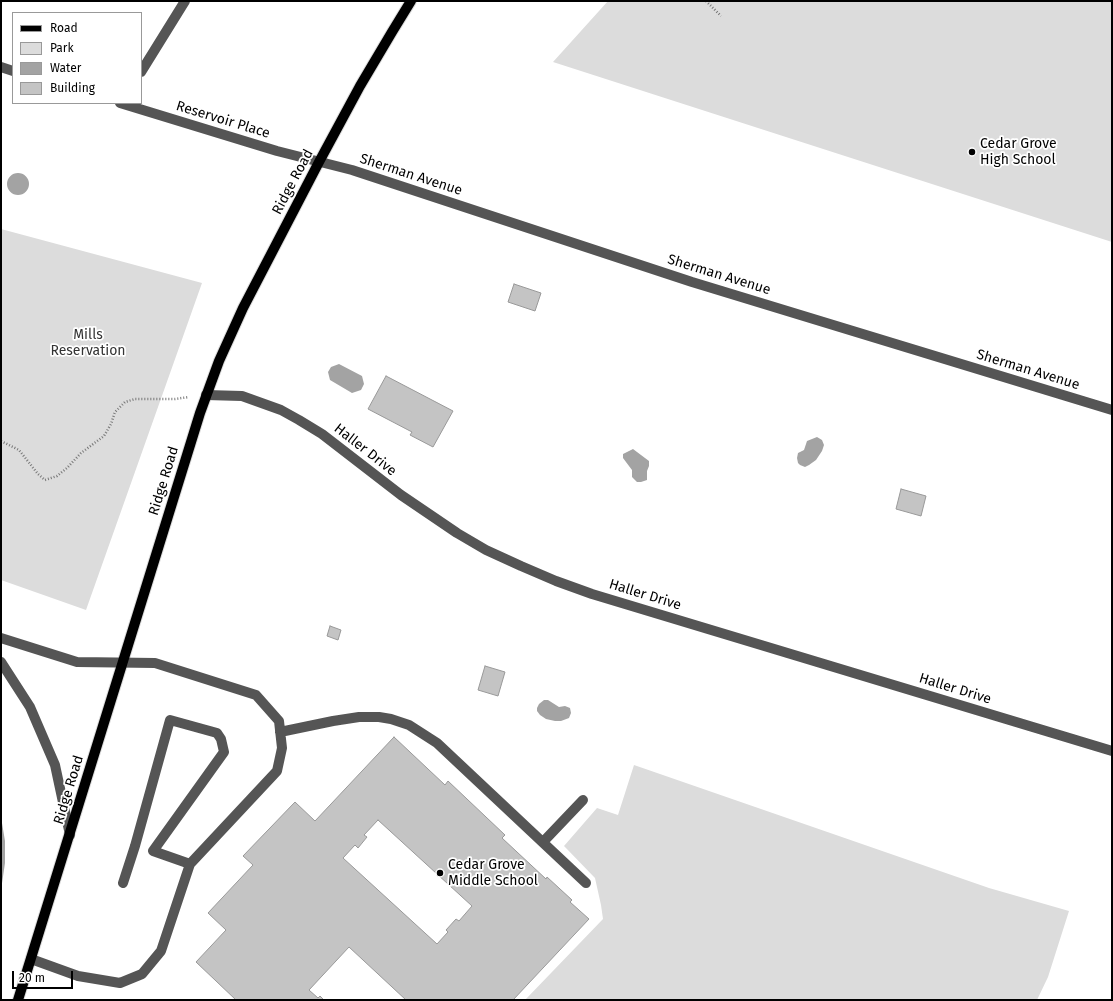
<!DOCTYPE html>
<html>
<head>
<meta charset="utf-8">
<style>
	body { margin:0 }
	#map { position:relative; width:1113px; height:1001px; overflow:hidden; background:#fff; font-family:"Fira Sans",sans-serif }
	canvas { display:block }
	.frame { position:absolute; inset:0; border:2px solid #000; pointer-events:none }
	.legend { position:absolute; left:12px; top:12px; width:130px; height:92px; box-sizing:border-box; background:#fff; border:1px solid #999; margin:0; padding:5px 7px; list-style:none; font-size:12px; color:#000 }
	.legend li { display:flex; align-items:center; gap:8px; height:20px }
	.legend b { width:20px; border:1px solid #999 }
	.scale { position:absolute; left:12px; top:971px; width:61px; height:18px; box-sizing:border-box; border:2px solid #000; border-top:0; padding-left:5px; font-size:12px; line-height:14px; white-space:nowrap; color:#000; -webkit-text-stroke:3px #fff; paint-order:stroke }
</style>
</head>
<body>
<div id="map">
<canvas width="1113" height="1001"></canvas>
<div class="frame"></div>
<ul class="legend">
<li><b style="height:5px;background:#000"></b>Road</li>
<li><b style="height:11px;background:#dcdcdc"></b>Park</li>
<li><b style="height:11px;background:#a3a3a3"></b>Water</li>
<li><b style="height:11px;background:#c4c4c4"></b>Building</li>
</ul>
<div class="scale">20 m</div>
</div>
<script>
const ctx = document.querySelector('canvas').getContext('2d');
ctx.lineJoin = 'round';
function fillPath(path, color) {
  ctx.fillStyle = color;
  ctx.fill(path, 'evenodd');
}
function shape(rows) {
  const path = new Path2D();
  for (const r of rows) {
    if (r.length === 3) {
      path.moveTo(r[0] + r[2], r[1]);
      path.arc(r[0], r[1], r[2], 0, 2 * Math.PI);
      continue;
    }
    path.moveTo(r[0], r[1]);
    for (let i = 2; i < r.length; i += 2) path.lineTo(r[i], r[i + 1]);
  }
  return path;
}
function trace(path, color, width, dash) {
  ctx.strokeStyle = color;
  ctx.lineWidth = width;
  ctx.lineCap = dash ? 'butt' : 'round';
  ctx.setLineDash(dash || []);
  ctx.stroke(path);
}
function write(font, color, halo, rows, align = 'center') {
  ctx.font = font + ' "Fira Sans",sans-serif';
  ctx.lineWidth = 3.5;
  ctx.setLineDash([]);
  ctx.textBaseline = 'middle';
  ctx.strokeStyle = halo;
  ctx.fillStyle = color;
  for (const [text, x, y, turn = 0] of rows) {
    ctx.save();
    ctx.translate(x, y);
    ctx.rotate((+turn || 0) * Math.PI / 180);
    ctx.textAlign = isNaN(turn) ? turn : align;
    if (halo) ctx.strokeText(text, 0, 0);
    ctx.fillText(text, 0, 0);
    ctx.restore();
  }
}
fillPath(shape([
	[608,1,1112,1,1112,242,553,62],
	[1,229,202,283,86,610,1,580],
	[634,765,989,888,1069,911,1048,977,1037,1000,525,1000,603,919,601,905,595,878,564,846,597,808,618,815]
]), '#dcdcdc');
fillPath(shape([
	[18,184,11],
	[339,364,362,376,364,384,361,390,352,393,330,380,328,372,331,367],
	[817,437,822,440,824,445,822,451,816,460,809,465,805,467,800,465,798,463,797,458,798,453,804,450,807,441],
	[633,449,649,461,649,466,647,471,647,480,641,482,637,482,632,477,632,470,623,458,623,454],
	[544,700,548,700,559,707,565,706,570,708,571,713,569,718,561,721,555,721,546,719,540,715,537,711,537,708,539,704],
	[1,817,5,841,5,863,1,890]
]), '#a3a3a3');
const building = shape([
	[514,284,541,293,535,311,508,302,514,284],
	[386,376,453,411,433,447,410,435,412,432,368,409,386,376],
	[901,489,926,496,921,516,896,509,901,489],
	[330,626,341,630,338,640,327,636,330,626],
	[485,666,505,672,498,696,478,690,485,666],
	[394,737,445,785,448,781,505,835,502,838,546,879,547,877,572,900,570,902,589,919,513,1000,406,1000,349,947,309,990,318,998,320,996,324,1000,236,1000,196,962,226,930,208,913,253,865,243,856,295,802,315,821,394,737],
	[378,820,472,906,459,921,456,919,446,930,448,932,437,944,343,858,355,845,358,848,367,837,364,835,378,820]
]);
fillPath(building, '#c4c4c4');
trace(building, '#999', 1);
const major = shape([
	[18,1000,200,413,219,361,243,308,319,162,360,86,392,32,411,1]
]);
trace(major, '#dbdbdb', 12);
trace(shape([
	[706,1,721,16],
	[1,441,19,450,38,474,45,480,57,476,67,468,81,453,104,436,111,424,115,412,125,402,135,399,175,399,189,397]
]), '#777', 2.5, [1, 2]);
trace(shape([
	[1,67,13,71],
	[141,72,185,1],
	[120,103,277,151,352,170,692,282,1112,410],
	[206,395,242,396,281,410,299,420,322,434,401,495,457,533,486,550,521,566,556,581,592,594,1112,751],
	[1,638,77,662,155,663,256,695,279,721,282,748,277,771,190,864,161,951,142,974,120,983,78,976,31,959],
	[1,662,30,707,55,765,70,835],
	[280,732,333,721,359,717,379,717,391,719,409,725,437,743,586,883],
	[543,842,583,800],
	[123,883,135,846,170,720,217,733,221,739,224,752,153,851,190,864]
]), '#555', 10);
trace(major, '#000', 10);
for (const [x, y, r, color] of [
	[972,152,4,"#000"],
	[440,873,4,"#000"]
]) {
  const dot = new Path2D();
  dot.arc(x, y, r, 0, 2 * Math.PI);
  ctx.fillStyle = color;
  ctx.fill(dot);
  trace(dot, '#fff', 1.5);
}
write('14px', '#000', '#fff', [
	["Reservoir Place",223,120,17],
	["Sherman Avenue",411,175,18],
	["Ridge Road",293,182,-62],
	["Sherman Avenue",719,275,17],
	["Sherman Avenue",1028,370,17],
	["Haller Drive",365,450,38],
	["Ridge Road",164,481,-73],
	["Haller Drive",645,595,17],
	["Haller Drive",955,689,17],
	["Ridge Road",69,790,-73]
]);
write('14px', '#000', '#fff', [
	["Cedar Grove",980,144],
	["High School",980,160],
	["Cedar Grove",448,865],
	["Middle School",448,881]
], 'left');
write('14px', '#333', '#fff', [
	["Mills",88,335],
	["Reservation",88,351]
]);
</script>
</body>
</html>
